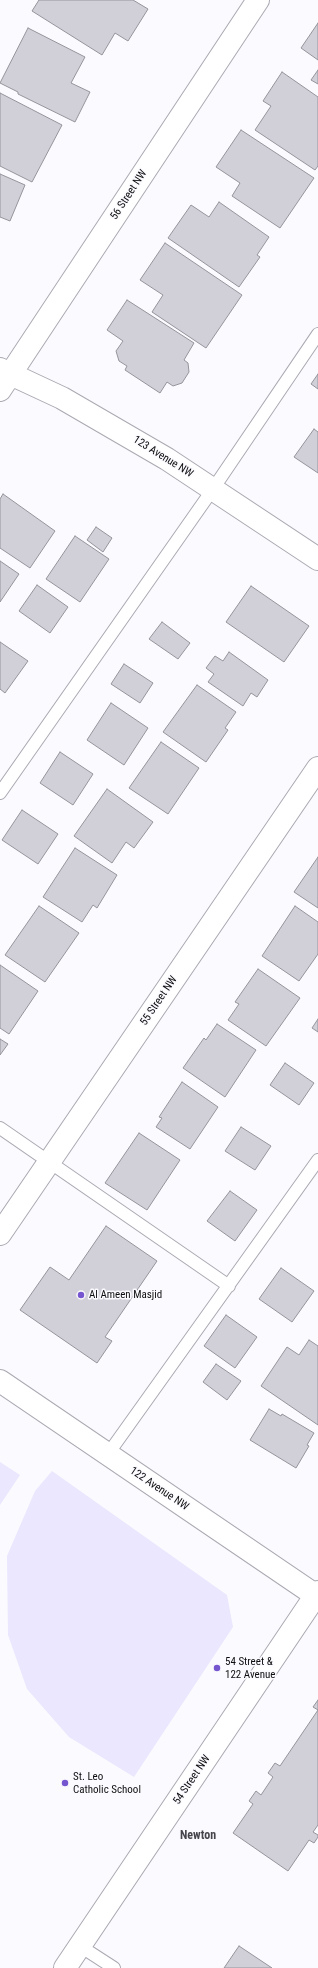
<!DOCTYPE html>
<html>
<head>
<meta charset="utf-8">
<style>
	body { margin:0 }
	canvas { display:block; background:#fbfafe }
</style>
</head>
<body>
<canvas width="318" height="1968"></canvas>
<script>
const ctx = document.querySelector('canvas').getContext('2d');
ctx.lineJoin = 'round';
function fillPath(path, color) {
  ctx.fillStyle = color;
  ctx.fill(path, 'evenodd');
}
function shape(rows) {
  const path = new Path2D();
  for (const r of rows) {
    path.moveTo(r[0], r[1]);
    for (let i = 2; i < r.length; i += 2) path.lineTo(r[i], r[i + 1]);
  }
  return path;
}
function trace(path, color, width, dash) {
  ctx.strokeStyle = color;
  ctx.lineWidth = width;
  ctx.lineCap = dash ? 'butt' : 'round';
  ctx.setLineDash(dash || []);
  ctx.stroke(path);
}
function write(font, color, halo, rows, align = 'center') {
  ctx.font = font + ' "Roboto Condensed",sans-serif';
  ctx.lineWidth = 3;
  ctx.setLineDash([]);
  ctx.textBaseline = 'middle';
  ctx.strokeStyle = halo;
  ctx.fillStyle = color;
  for (const [text, x, y, turn = 0] of rows) {
    ctx.save();
    ctx.translate(x, y);
    ctx.rotate((+turn || 0) * Math.PI / 180);
    ctx.textAlign = isNaN(turn) ? turn : align;
    if (halo) ctx.strokeText(text, 0, 0);
    ctx.fillText(text, 0, 0);
    ctx.restore();
  }
}
fillPath(shape([
	[0,1462,20,1475,0,1505],
	[52,1471,227,1595,233,1627,134,1777,69,1737,27,1689,8,1635,7,1556,35,1491]
]), '#eae7fe');
const building = shape([
	[39,0,133,0,148,9,128,41,115,33,102,55,32,11,39,0],
	[318,23,318,60,301,48,318,23],
	[28,28,85,57,71,83,90,92,75,122,18,94,18,92,0,83,28,28],
	[318,70,318,84,311,80,318,70],
	[282,72,318,97,318,166,315,170,255,130,271,106,263,101,282,72],
	[0,93,62,125,32,182,0,166,0,93],
	[241,130,314,178,280,228,232,196,240,183,216,167,241,130],
	[0,174,25,185,10,221,0,217,0,174],
	[219,202,269,237,257,255,260,257,239,287,168,238,191,205,209,217,219,202],
	[165,243,242,295,206,348,152,312,163,295,140,280,165,243],
	[127,300,194,343,184,360,188,363,189,372,182,383,173,386,167,382,160,393,125,370,127,366,119,361,116,351,123,341,107,330,127,300],
	[318,374,318,389,311,384,318,374],
	[314,429,318,432,318,473,294,457,314,429],
	[3,494,55,531,30,568,0,548,0,499,3,494],
	[96,527,112,538,103,552,87,540,96,527],
	[75,536,109,559,80,602,46,579,75,536],
	[0,561,19,574,0,602,0,561],
	[37,585,68,607,50,633,19,611,37,585],
	[251,586,309,626,284,662,226,622,251,586],
	[162,622,190,643,178,659,149,639,162,622],
	[0,642,28,661,5,693,0,689,0,642],
	[229,652,268,680,257,697,251,693,243,706,208,682,214,674,206,668,215,656,223,661,229,652],
	[124,664,153,683,140,703,111,684,124,664],
	[197,685,236,712,225,728,228,730,206,762,163,732,197,685],
	[111,703,148,728,124,765,87,740,111,703],
	[161,742,199,768,168,814,129,788,161,742],
	[60,752,93,774,73,805,40,783,60,752],
	[107,789,153,822,134,848,126,842,112,863,74,836,107,789],
	[22,810,58,834,38,864,2,840,22,810],
	[75,848,117,875,97,908,93,905,82,922,43,897,75,848],
	[318,857,318,908,294,892,318,857],
	[39,906,79,933,45,982,5,955,39,906],
	[295,906,318,922,318,954,299,981,262,956,295,906],
	[0,965,38,991,9,1034,0,1028,0,965],
	[258,969,300,998,266,1046,228,1020,239,1004,235,1002,258,969],
	[318,1019,318,1032,312,1028,318,1019],
	[217,1024,256,1050,225,1097,183,1068,204,1038,206,1040,217,1024],
	[0,1039,8,1044,0,1055,0,1039],
	[285,1063,314,1083,299,1105,270,1085,285,1063],
	[182,1082,218,1107,190,1149,156,1127,162,1118,159,1117,182,1082],
	[241,1127,271,1146,255,1170,225,1151,241,1127],
	[139,1133,180,1160,147,1210,105,1183,139,1133],
	[230,1191,257,1210,235,1241,207,1221,230,1191],
	[106,1226,157,1261,105,1337,112,1341,97,1363,20,1310,50,1267,69,1280,106,1226],
	[281,1268,314,1291,292,1322,259,1299,281,1268],
	[226,1315,257,1337,235,1368,204,1346,226,1315],
	[309,1340,318,1346,318,1425,261,1386,287,1347,299,1355,309,1340],
	[216,1364,241,1381,227,1400,203,1382,216,1364],
	[269,1409,281,1416,282,1414,314,1433,307,1445,309,1446,296,1468,250,1440,269,1409],
	[318,1700,318,1825,313,1832,318,1835,318,1837,314,1843,309,1840,288,1871,233,1833,253,1804,249,1801,256,1791,261,1795,273,1777,268,1773,275,1763,280,1766,318,1710,313,1707,318,1700],
	[239,1946,272,1968,224,1968,239,1946]
]);
fillPath(building, '#d1d0d9');
trace(building, '#95949c', 1);
const service = shape([
	[0,793,213,489,318,334],
	[0,1128,229,1286],
	[108,1454,318,1160],
	[80,1946,114,1968]
]);
const minor = shape([
	[0,369,62,398,167,459,318,559],
	[0,390,258,0],
	[0,1234,318,768],
	[0,1381,318,1597]
]);
const tertiary = shape([
	[65,1968,318,1592]
]);
trace(service, '#abaab3', 14);
trace(minor, '#abaab3', 24);
trace(tertiary, '#abaab3', 24);
trace(service, '#fff', 12);
trace(minor, '#fff', 22);
trace(tertiary, '#fff', 22);
for (const [x, y, r, color] of [
	[81,1295,4,"#7556cf"],
	[217,1668,4,"#7556cf"],
	[65,1783,4,"#7556cf"]
]) {
  const dot = new Path2D();
  dot.arc(x, y, r, 0, 2 * Math.PI);
  ctx.fillStyle = color;
  ctx.fill(dot);
  trace(dot, '#fbfafe', 1.5);
}
write('11px', '#0d0d0f', '#fbfafe', [
	["56 Street NW",129,195,-57],
	["123 Avenue NW",163,457,32],
	["55 Street NW",159,1001,-56],
	["122 Avenue NW",159,1489,34],
	["54 Street NW",192,1780,-56]
]);
write('11px', '#0d0d0f', '#fbfafe', [
	["Al Ameen Masjid",89,1295],
	["54 Street &",225,1662],
	["122 Avenue",225,1675],
	["St. Leo",73,1777],
	["Catholic School",73,1790]
], 'left');
write('bold 12px', '#45444c', '#fbfafe', [
	["Newton",198,1836]
]);
</script>
</body>
</html>
